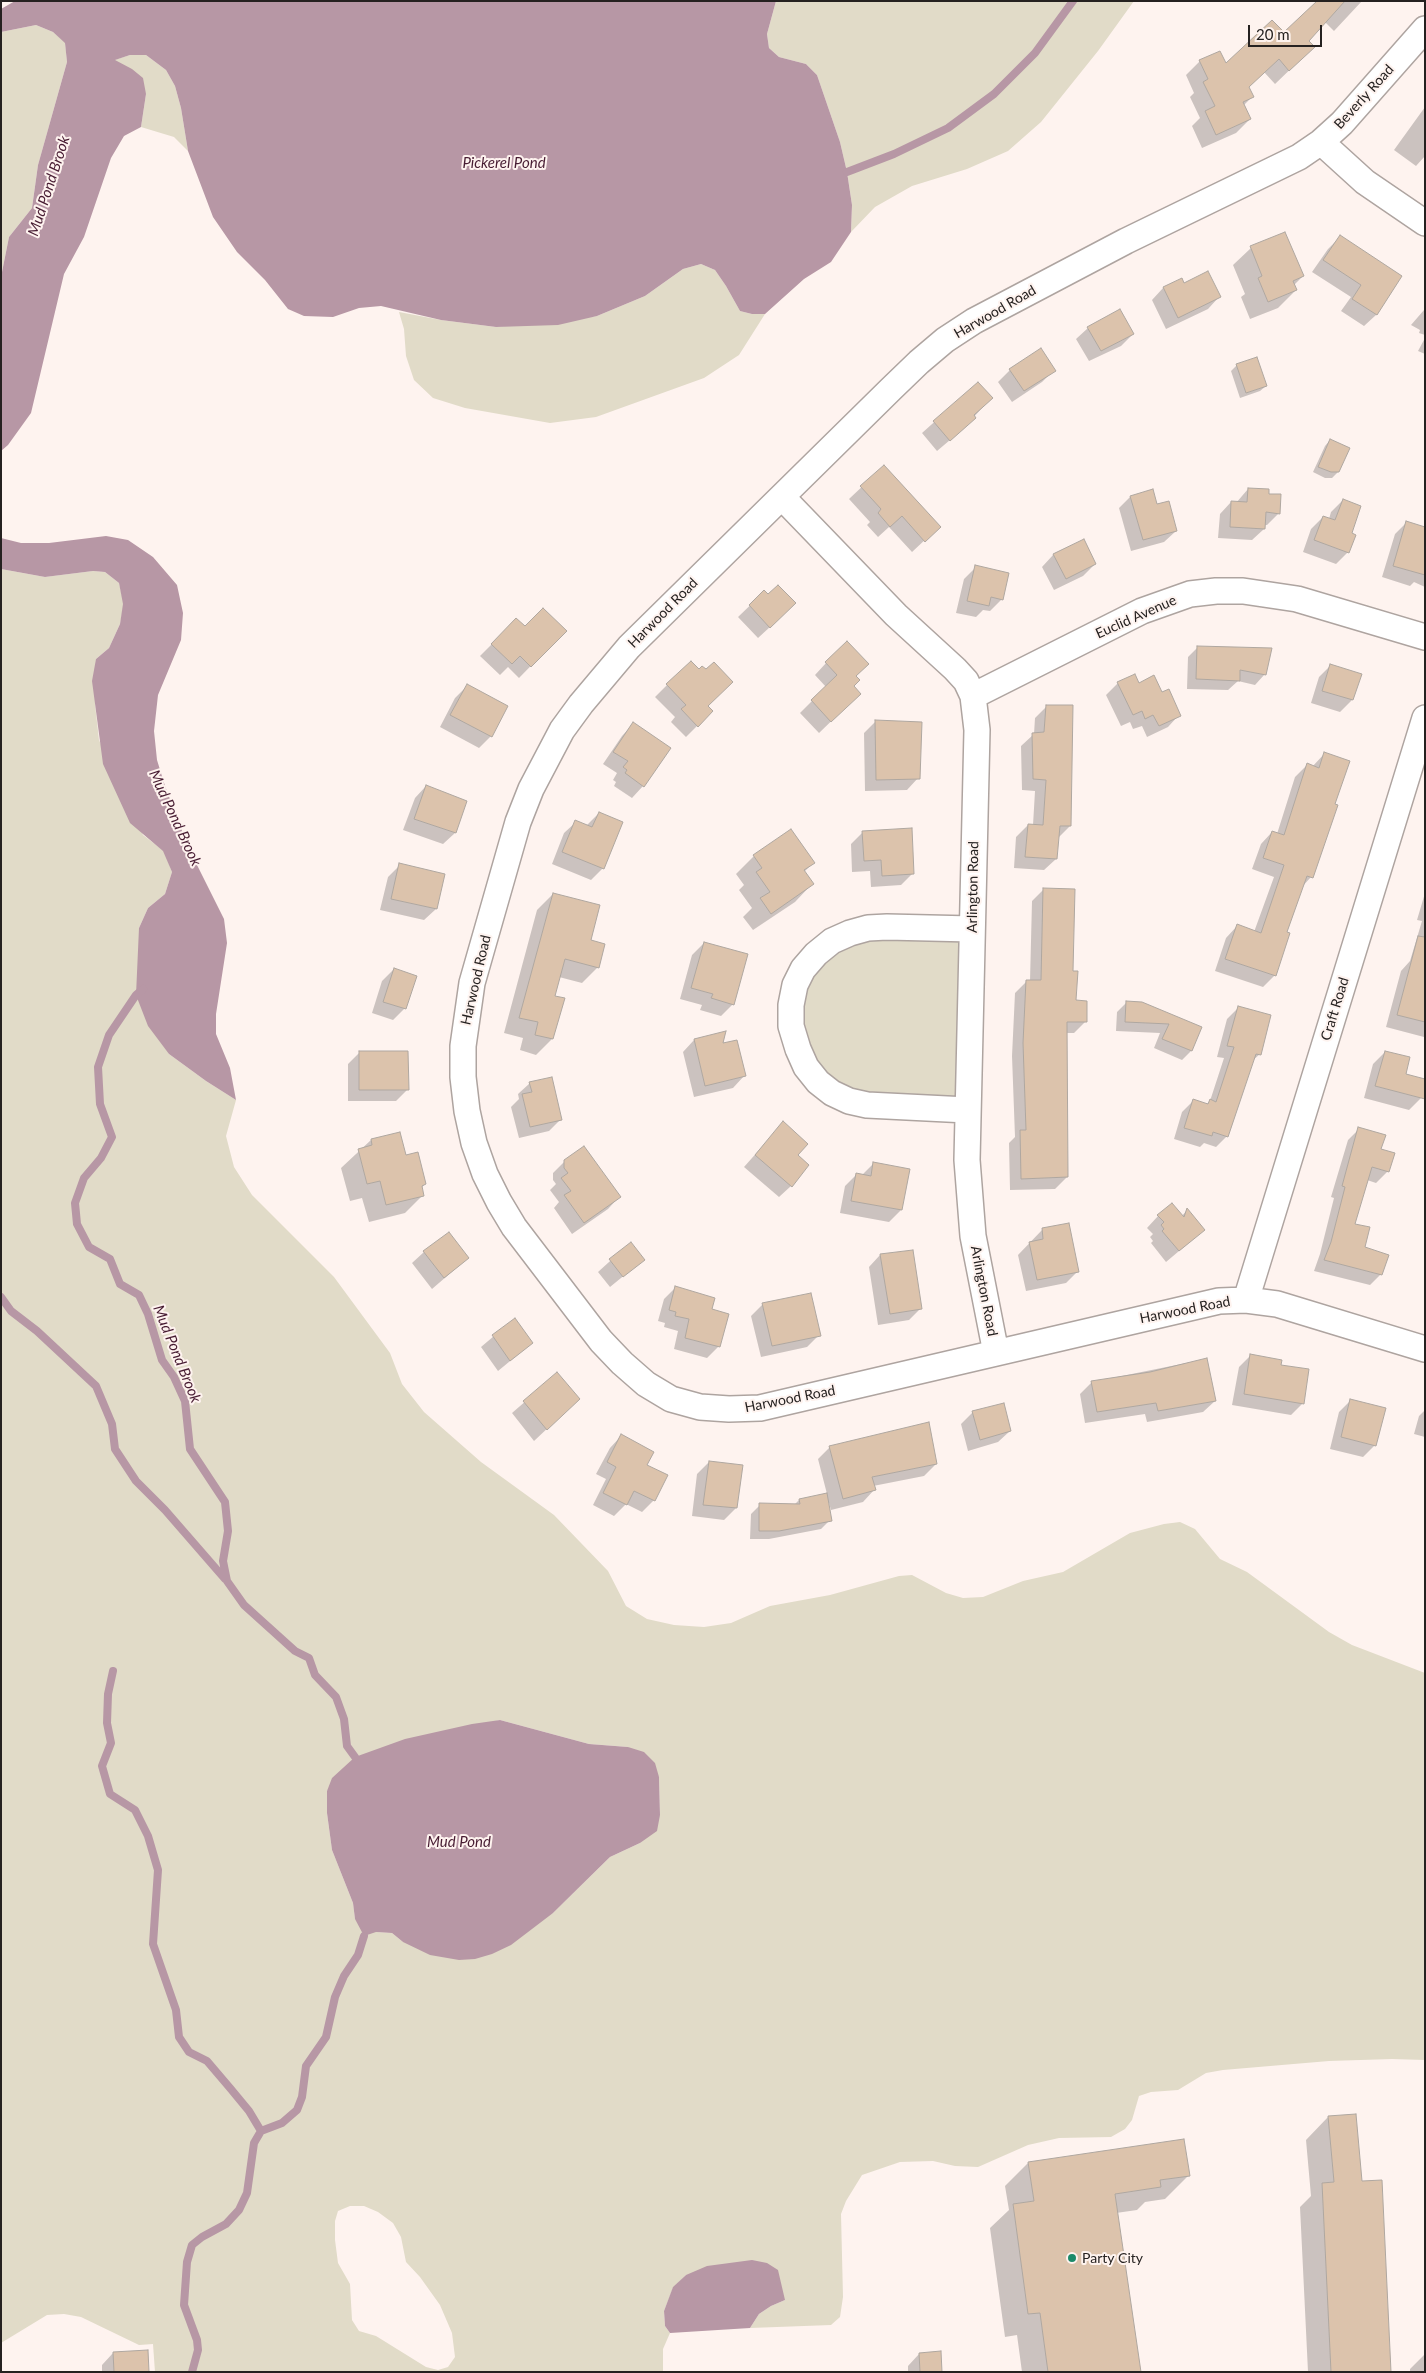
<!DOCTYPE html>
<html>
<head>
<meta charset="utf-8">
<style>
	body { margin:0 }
	#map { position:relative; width:1426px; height:2373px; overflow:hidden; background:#fef3ef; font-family:Lato,sans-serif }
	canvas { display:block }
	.frame { position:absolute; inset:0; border:2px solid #252120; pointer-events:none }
	.scale { position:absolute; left:1248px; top:25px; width:74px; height:22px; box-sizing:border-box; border:2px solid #252120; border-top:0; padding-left:6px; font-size:15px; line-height:18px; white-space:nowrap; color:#252120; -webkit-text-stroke:4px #fef3ef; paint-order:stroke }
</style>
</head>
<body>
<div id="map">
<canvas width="1426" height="2373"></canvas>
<div class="frame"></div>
<div class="scale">20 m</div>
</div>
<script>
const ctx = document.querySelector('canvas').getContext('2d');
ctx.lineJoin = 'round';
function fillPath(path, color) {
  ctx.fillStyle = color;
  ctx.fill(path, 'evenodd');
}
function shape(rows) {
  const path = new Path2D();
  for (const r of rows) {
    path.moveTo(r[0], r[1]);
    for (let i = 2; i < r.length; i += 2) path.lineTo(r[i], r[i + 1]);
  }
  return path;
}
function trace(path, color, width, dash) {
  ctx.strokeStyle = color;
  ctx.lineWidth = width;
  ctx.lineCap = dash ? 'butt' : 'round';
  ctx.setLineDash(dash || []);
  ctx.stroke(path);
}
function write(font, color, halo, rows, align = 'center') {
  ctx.font = font + ' Lato,sans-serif';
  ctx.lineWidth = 4;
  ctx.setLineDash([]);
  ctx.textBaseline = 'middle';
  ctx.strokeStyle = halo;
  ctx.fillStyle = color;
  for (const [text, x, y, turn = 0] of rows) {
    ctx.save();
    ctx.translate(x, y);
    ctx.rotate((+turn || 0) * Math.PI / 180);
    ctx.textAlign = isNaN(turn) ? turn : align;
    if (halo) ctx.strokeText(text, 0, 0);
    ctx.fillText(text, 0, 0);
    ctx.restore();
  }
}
fillPath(shape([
	[776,1,1134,1,1098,51,1041,122,1008,151,967,169,912,186,875,207,851,232,852,205,847,172,840,142,817,75,806,64,779,57,769,48,767,34],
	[36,25,53,32,65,42,67,62,38,165,32,208,9,237,1,277,1,32],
	[130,55,146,55,166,70,175,86,181,108,188,151,174,137,141,127,146,94,114,60],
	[701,264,715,270,726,286,740,311,752,314,765,314,739,355,704,378,596,417,550,423,465,408,433,398,414,380,406,356,404,329,399,312,441,320,496,327,597,316,645,296,683,269],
	[1,569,45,577,93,571,105,572,119,583,124,604,120,624,109,648,96,659,95,704,99,740,143,835,164,851,172,872,165,894,148,908,139,928,139,959,169,1054,206,1081,236,1100,226,1136,234,1167,252,1195,334,1277,390,1353,402,1384,424,1412,481,1462,554,1515,608,1571,626,1606,647,1619,674,1625,704,1627,731,1623,770,1606,830,1595,899,1576,912,1575,946,1593,963,1598,983,1597,1023,1581,1063,1572,1130,1533,1164,1524,1180,1522,1195,1529,1220,1559,1247,1572,1329,1632,1352,1645,1425,1673,1425,2060,1392,2059,1329,2061,1223,2070,1206,2073,1178,2090,1151,2092,1139,2096,1132,2120,1125,2129,1111,2137,1059,2138,1028,2145,978,2167,955,2166,933,2161,900,2162,862,2175,846,2201,841,2214,843,2297,840,2317,831,2325,750,2328,759,2314,771,2306,785,2300,686,2275,673,2288,664,2311,665,2326,670,2333,663,2349,663,2372,155,2372,153,2344,139,2345,81,2317,64,2314,47,2315,1,2343],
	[500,1720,589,1744,628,1747,659,1777,660,1815,640,1843,610,1857,553,1913,403,1942,392,1933,376,1932,355,1919,353,1903,332,1850,327,1813,327,1791,355,1757],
	[350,2206,364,2206,378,2212,393,2223,401,2237,406,2262,420,2277,440,2305,452,2333,455,2357,448,2367,438,2370,426,2367,376,2336,359,2331,352,2320,350,2284,338,2263,335,2240,335,2221,338,2211],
	[972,929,967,1110,849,1101,798,1049,803,969,832,941]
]), '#e1dbc8');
fillPath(shape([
	[15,1,776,1,767,34,769,48,779,57,806,64,817,75,840,142,847,172,852,205,851,232,831,262,804,279,765,314,752,314,740,311,726,286,715,270,701,264,683,269,645,296,597,316,558,325,496,327,441,320,381,306,359,308,333,317,304,316,288,309,265,280,237,252,213,217,188,151,181,108,175,86,166,70,146,55,130,55,115,60,132,69,143,78,146,94,141,127,124,136,111,158,84,237,64,274,31,413,8,445,1,451,1,277,9,237,32,208,38,165,67,62,65,43,53,32,36,25,1,32,1,9],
	[106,536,128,540,153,557,177,585,183,613,181,640,158,695,154,731,157,760,165,786,189,849,224,919,227,943,216,1014,216,1034,230,1068,236,1100,206,1081,169,1054,148,1026,136,995,139,928,148,908,165,894,172,872,163,851,130,823,103,764,92,681,96,659,109,648,120,624,123,604,119,583,105,572,93,571,45,577,1,569,1,538,21,543,49,543],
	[500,1720,589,1744,628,1747,644,1752,655,1763,659,1777,660,1815,657,1831,640,1843,610,1857,553,1913,511,1945,492,1954,475,1959,459,1960,430,1955,403,1942,392,1933,376,1932,364,1936,355,1919,353,1903,332,1850,327,1813,327,1791,332,1778,355,1757,405,1739,472,1724],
	[752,2260,767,2263,778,2270,785,2300,771,2306,759,2314,750,2328,670,2333,665,2326,664,2311,673,2287,686,2275,707,2266]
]), '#b797a5');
fillPath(shape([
	[1317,1,1362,1,1334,31,1325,22,1308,41,1300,60,1275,84,1264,72,1248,88,1252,97,1244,105,1250,119,1236,133,1202,148,1192,126,1200,118,1190,97,1194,93,1186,75,1200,61,1225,65,1284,34],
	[1425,107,1425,156,1416,166,1394,150],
	[1284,234,1303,276,1294,285,1296,290,1278,308,1250,319,1241,297,1245,294,1233,265,1251,248],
	[1340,237,1401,276,1376,315,1364,326,1341,311,1351,297,1312,272,1328,249],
	[1181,280,1183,284,1219,297,1208,309,1166,329,1152,300,1163,288],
	[1424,310,1425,310,1425,335,1419,333,1420,330,1411,325],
	[1088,328,1133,334,1121,346,1089,361,1076,339],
	[1425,338,1425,354,1418,351],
	[1237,365,1266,386,1260,391,1240,398,1231,371],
	[1010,370,1054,370,1042,382,1012,402,998,382],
	[978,383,991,398,963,429,937,451,922,433],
	[1330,440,1338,472,1332,478,1325,478,1313,472,1325,446],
	[884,466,927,538,912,552,889,527,878,537,867,525,870,522,849,499],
	[1248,489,1268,495,1279,513,1267,525,1264,525,1264,529,1252,540,1218,538,1220,514,1231,502,1236,503],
	[1130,497,1156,505,1176,531,1164,542,1131,551,1119,508],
	[1343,500,1350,534,1348,552,1336,564,1303,552,1311,529,1323,517,1329,519,1331,512],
	[1407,522,1425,528,1425,587,1414,582,1410,586,1382,577,1395,534],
	[1083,541,1095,564,1083,576,1054,590,1042,567,1053,555],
	[976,567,1002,599,990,611,983,610,976,617,956,613,964,579],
	[764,592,783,615,758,638,738,617],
	[516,620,525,628,565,631,519,678,508,667,500,675,480,656],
	[1198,647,1265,674,1255,685,1238,681,1228,690,1187,689,1188,657],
	[826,663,855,676,848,705,819,733,800,713,826,687,815,675],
	[1330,666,1360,675,1352,700,1340,712,1311,703,1319,677],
	[1118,683,1161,694,1179,715,1168,727,1147,737,1142,726,1133,729,1130,722,1121,726,1106,695],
	[667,685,707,706,712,711,686,737,671,722,675,717,655,697],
	[467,686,491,736,479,748,440,727,455,698],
	[1046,707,1070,826,1058,838,1056,859,1044,870,1014,868,1016,837,1028,825,1033,825,1035,791,1022,790,1021,746,1034,734,1035,718],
	[876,721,918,778,907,790,865,791,864,733],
	[633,724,643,786,632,798,614,786,616,782,613,780,617,773,603,764,622,736],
	[1325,753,1333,805,1311,877,1301,888,1286,932,1275,975,1263,987,1215,971,1226,938,1237,926,1254,932,1274,877,1252,869,1261,844,1272,832,1277,834,1295,777,1307,765,1312,767],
	[426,786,465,802,455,833,443,844,403,830,415,798],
	[599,813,603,868,591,880,552,864,564,833,576,822,587,825],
	[791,831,813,863,804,872,812,884,795,902,753,930,743,917,752,908,739,890,744,885,736,874,754,856],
	[863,832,913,873,901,885,871,887,870,871,852,872,851,844],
	[400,865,436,909,424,920,380,910,388,877],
	[1044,889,1072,972,1075,1002,1085,1022,1074,1033,1066,1033,1067,1177,1055,1189,1010,1190,1009,1143,1015,1137,1012,1056,1015,993,1027,981,1030,981,1032,901],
	[1425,893,1425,1036,1424,1037,1386,1027,1401,971,1410,961,1422,921,1417,920],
	[553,894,590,941,598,967,582,983,559,977,554,996,552,1039,536,1055,520,1050,523,1038,504,1033,537,910],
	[704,943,733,1004,721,1016,700,1010,702,1005,680,999,692,955],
	[394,969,405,1008,393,1020,372,1013,382,981],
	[1127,1002,1201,1028,1191,1051,1182,1060,1154,1048,1160,1033,1116,1031,1117,1012],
	[1238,1008,1260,1054,1252,1061,1227,1136,1216,1147,1204,1143,1200,1147,1174,1139,1182,1112,1193,1101,1206,1105,1210,1101,1224,1058,1217,1057,1227,1019],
	[725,1033,721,1045,744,1076,733,1088,694,1097,683,1052,694,1040],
	[1385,1052,1421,1098,1409,1110,1364,1098,1373,1064],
	[359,1053,407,1090,396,1101,348,1101,348,1064],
	[530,1083,561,1119,549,1131,519,1138,511,1107,519,1099,518,1094],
	[783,1123,791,1186,779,1197,744,1167],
	[1359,1129,1380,1150,1393,1154,1387,1172,1376,1183,1367,1180,1354,1225,1363,1248,1381,1274,1370,1285,1314,1271,1320,1254,1334,1198,1331,1197,1348,1140],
	[371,1140,405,1157,425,1184,421,1188,423,1195,405,1213,369,1222,362,1198,350,1201,341,1168],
	[565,1161,619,1197,608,1209,572,1234,554,1208,559,1202,550,1190,556,1184,553,1180,553,1173],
	[874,1163,901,1210,889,1222,840,1213,845,1186,856,1175,861,1176],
	[1187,1210,1204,1230,1166,1262,1151,1243,1153,1241,1150,1237,1153,1234,1147,1228,1158,1216,1182,1216],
	[1043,1229,1078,1271,1066,1283,1026,1291,1018,1255],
	[630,1243,643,1260,610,1287,598,1272],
	[424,1252,468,1258,432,1289,412,1263],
	[880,1255,920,1309,909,1320,878,1325,869,1267],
	[676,1287,710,1310,719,1346,707,1358,674,1349,678,1331,664,1327,665,1323,658,1321,664,1299],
	[763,1304,819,1335,807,1347,761,1357,751,1316],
	[514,1319,532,1343,498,1371,481,1347],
	[1251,1355,1280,1366,1303,1403,1291,1415,1232,1405,1239,1367],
	[1206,1359,1215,1401,1203,1412,1147,1422,1145,1414,1085,1423,1080,1394,1092,1382],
	[557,1374,567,1410,534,1441,512,1413],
	[1351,1400,1375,1445,1363,1457,1330,1449,1339,1412],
	[1425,1410,1425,1437,1414,1434,1419,1416],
	[973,1412,1010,1431,998,1442,968,1451,961,1424],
	[621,1436,646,1466,666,1476,654,1500,642,1512,626,1504,614,1516,593,1505,606,1479,596,1474,610,1448],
	[830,1447,936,1464,924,1476,873,1486,874,1490,863,1502,831,1510,829,1503,827,1503,830,1520,821,1529,769,1539,750,1539,751,1514,760,1505,794,1505,799,1500,827,1494,818,1459],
	[709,1462,736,1508,724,1520,692,1516,697,1474],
	[1328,2117,1361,2182,1390,2372,1308,2372,1300,2207,1311,2196,1306,2140],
	[1028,2163,1188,2176,1165,2199,1145,2202,1137,2210,1116,2213,1139,2372,1022,2372,1017,2335,1005,2337,990,2228,1009,2210,1005,2186],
	[113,2353,148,2372,102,2372,102,2365],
	[919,2354,941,2372,908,2372,908,2366],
	[1425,2354,1425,2372,1410,2372,1410,2369]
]), '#0003');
trace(shape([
	[847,172,894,154,948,128,994,94,1035,53,1073,1],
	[143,989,136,995,109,1035,98,1067,100,1104,112,1137,101,1158,84,1178,75,1203,77,1224,89,1247,110,1259,120,1284,139,1295,148,1314,162,1360,174,1377,185,1401,190,1449,225,1502,228,1531,223,1561,227,1581,244,1605,295,1651,309,1658,315,1675,336,1697,344,1719,347,1746,355,1757],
	[1,1297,11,1311,37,1331,96,1386,112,1424,115,1449,136,1481,165,1510,225,1579],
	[113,1671,108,1694,107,1723,111,1743,102,1766,110,1794,135,1810,148,1836,158,1870,153,1944,176,2010,179,2037,189,2052,207,2061,230,2088,249,2111,261,2131],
	[192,2372,198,2350,197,2340,184,2305,187,2262,192,2245,202,2237,226,2224,239,2210,247,2193,254,2143,261,2131,282,2123,297,2110,302,2097,306,2066,326,2037,335,1997,344,1976,358,1955,364,1936]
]), '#b797a5', 8);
const building = shape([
	[1317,1,1345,1,1309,41,1315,47,1289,71,1279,59,1249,87,1254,97,1243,102,1251,119,1216,135,1205,111,1215,106,1203,82,1208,79,1199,60,1220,51,1226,63,1272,20,1284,32,1317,1],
	[1285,232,1304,276,1293,281,1297,290,1268,302,1258,278,1262,276,1250,246,1285,232],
	[1340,235,1402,276,1377,315,1352,299,1361,285,1323,260,1340,235],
	[1208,271,1221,297,1178,318,1163,287,1182,278,1184,283,1208,271],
	[1120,309,1134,334,1101,351,1087,327,1120,309],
	[1041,348,1056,371,1024,391,1009,369,1041,348],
	[1257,357,1267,386,1246,393,1236,364,1257,357],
	[978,382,993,398,974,415,976,418,950,441,933,421,978,382],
	[1330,439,1350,448,1339,472,1331,472,1318,467,1330,439],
	[884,465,941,527,925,542,902,516,890,527,878,513,881,509,860,486,884,465],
	[1248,488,1269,489,1269,494,1281,494,1280,514,1266,512,1265,529,1230,527,1231,501,1247,502,1248,488],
	[1153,489,1157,504,1169,501,1177,531,1143,540,1130,496,1153,489],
	[1343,499,1361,506,1352,533,1356,535,1349,553,1314,540,1323,516,1335,520,1343,499],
	[1406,521,1425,527,1425,575,1393,566,1406,521],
	[1084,539,1096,564,1066,579,1053,554,1084,539],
	[975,565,1009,573,1003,600,991,597,989,606,967,601,975,565],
	[778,585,796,603,770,628,749,605,764,590,768,594,778,585],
	[543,608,567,631,531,667,520,656,512,664,491,644,516,618,525,626,543,608],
	[847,641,869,664,856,676,860,680,854,686,861,694,831,722,811,700,837,675,825,662,847,641],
	[1197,646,1272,648,1266,675,1240,670,1240,681,1196,679,1197,646],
	[691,661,699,669,702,666,706,669,714,662,733,682,708,706,713,711,698,727,681,709,686,705,666,684,691,661],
	[1330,664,1362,674,1353,700,1322,691,1330,664],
	[1135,674,1139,683,1154,675,1162,692,1169,689,1181,716,1159,726,1153,715,1145,719,1142,711,1133,715,1117,682,1135,674],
	[467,684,508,706,492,737,450,715,467,684],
	[1046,705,1073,705,1071,826,1060,826,1057,859,1025,857,1028,824,1043,825,1046,780,1033,779,1032,733,1044,732,1046,705],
	[875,720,922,722,920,779,876,780,875,720],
	[633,722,671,748,644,787,625,773,627,770,623,767,628,761,613,752,633,722],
	[1324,752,1350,761,1335,804,1338,805,1313,878,1307,876,1287,932,1290,933,1276,976,1225,959,1237,924,1261,933,1284,865,1263,858,1272,831,1284,835,1307,763,1319,768,1324,752],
	[426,785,467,801,456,833,414,819,426,785],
	[599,812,623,822,604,869,562,852,575,820,592,827,599,812],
	[912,828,914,874,882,876,881,860,864,861,862,831,912,828],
	[791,829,815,863,804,870,814,884,771,914,760,898,770,892,756,872,762,868,753,855,791,829],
	[399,863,445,874,437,909,391,899,399,863],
	[1043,888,1075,889,1073,971,1078,971,1076,1000,1087,1001,1087,1022,1067,1022,1068,1177,1021,1179,1020,1130,1026,1130,1023,1043,1026,980,1041,980,1043,888],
	[553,893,600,905,591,940,605,944,599,968,565,959,555,996,565,998,553,1039,535,1035,538,1022,519,1018,553,893],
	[1418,936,1425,937,1425,1022,1397,1015,1418,936],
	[704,942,748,954,734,1005,711,998,713,994,691,988,704,942],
	[394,968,417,976,406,1009,383,1002,394,968],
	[1126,1001,1142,1002,1202,1027,1192,1051,1162,1039,1169,1024,1125,1022,1126,1001],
	[1238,1006,1271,1015,1261,1055,1256,1054,1228,1137,1213,1132,1212,1136,1184,1128,1193,1099,1208,1104,1210,1099,1216,1102,1234,1047,1227,1046,1238,1006],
	[726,1031,723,1043,737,1040,746,1076,705,1086,694,1039,726,1031],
	[359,1051,408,1051,409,1090,359,1090,359,1051],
	[1385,1051,1410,1057,1406,1074,1425,1079,1425,1099,1375,1086,1385,1051],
	[552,1077,562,1120,530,1127,522,1094,532,1092,529,1082,552,1077],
	[783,1121,808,1144,798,1155,809,1165,792,1187,755,1155,783,1121],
	[1358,1127,1386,1135,1381,1149,1395,1153,1389,1172,1372,1167,1355,1224,1370,1227,1365,1247,1389,1255,1382,1275,1324,1260,1331,1242,1345,1187,1342,1186,1358,1127],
	[400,1132,406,1155,418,1152,426,1184,422,1186,424,1196,386,1205,380,1181,367,1184,358,1149,372,1145,371,1139,400,1132],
	[584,1146,621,1197,584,1223,564,1195,571,1191,561,1178,568,1173,564,1168,564,1160,584,1146],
	[873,1162,910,1169,902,1210,851,1201,856,1173,871,1176,873,1162],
	[1172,1203,1184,1217,1187,1208,1205,1230,1179,1251,1162,1231,1164,1229,1161,1225,1164,1222,1157,1215,1172,1203],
	[1069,1223,1079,1272,1037,1280,1029,1242,1043,1239,1042,1228,1069,1223],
	[449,1232,469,1258,444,1278,423,1251,449,1232],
	[631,1242,645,1260,623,1277,609,1259,631,1242],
	[913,1250,922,1309,890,1314,880,1254,913,1250],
	[675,1286,715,1298,712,1309,729,1314,720,1347,685,1338,689,1319,675,1316,676,1312,669,1310,675,1286],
	[811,1293,821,1336,772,1346,762,1303,811,1293],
	[515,1318,533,1343,510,1361,492,1335,515,1318],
	[1250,1354,1282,1360,1281,1365,1309,1369,1304,1404,1244,1394,1250,1354],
	[1207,1358,1216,1401,1158,1411,1156,1403,1097,1412,1091,1381,1150,1372,1207,1358],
	[557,1372,580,1399,547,1430,523,1401,557,1372],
	[1350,1399,1386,1408,1376,1446,1341,1437,1350,1399],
	[1004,1403,1011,1431,980,1440,972,1411,1004,1403],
	[929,1422,937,1464,872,1477,876,1490,843,1499,829,1446,929,1422],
	[621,1434,654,1452,647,1465,668,1475,655,1501,634,1491,627,1505,603,1493,616,1467,607,1462,621,1434],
	[709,1461,743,1465,737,1508,703,1505,709,1461],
	[827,1493,832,1521,779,1531,759,1531,759,1503,800,1504,799,1499,827,1493],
	[1356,2114,1362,2181,1382,2180,1391,2372,1331,2372,1322,2183,1334,2182,1328,2116,1356,2114],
	[1184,2139,1190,2176,1160,2180,1161,2187,1115,2194,1141,2372,1048,2372,1040,2313,1028,2314,1013,2204,1034,2201,1028,2162,1184,2139],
	[148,2350,149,2372,114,2372,113,2352,148,2350],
	[941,2351,942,2372,920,2372,919,2353,941,2351]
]);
fillPath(building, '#dcc3ac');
trace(building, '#afa7a0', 1);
const street = shape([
	[1425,29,1342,123,1321,142,1299,157,1126,241,974,321,945,340,919,362,891,389,629,647,581,704,562,730,531,789,518,822,472,983,463,1046,463,1077,467,1111,474,1143,485,1174,499,1202,514,1227,601,1341,622,1363,646,1384,671,1399,700,1407,729,1409,760,1408,1219,1301,1246,1300,1277,1304,1425,1349],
	[1321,142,1365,182,1425,223],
	[782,497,896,615,955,669,966,681,973,696,977,730,967,1160,973,1236,996,1353],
	[973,696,1142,611,1190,594,1216,591,1243,591,1297,599,1425,637],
	[967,1110,867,1105,849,1101,832,1093,818,1082,806,1067,798,1049,791,1026,791,1005,795,985,803,969,816,954,832,941,850,933,868,928,887,927,972,929],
	[1246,1300,1425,718]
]);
trace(street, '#aea4a0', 28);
trace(street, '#fff', 25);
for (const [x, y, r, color] of [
	[1072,2258,5,"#1b8a6a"]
]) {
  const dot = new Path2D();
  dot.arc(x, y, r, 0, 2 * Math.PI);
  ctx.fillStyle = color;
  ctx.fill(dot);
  trace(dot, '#fef3ef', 2);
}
write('14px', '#252120', '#fef3ef', [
	["Beverly Road",1364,97,-48],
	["Harwood Road",995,312,-30],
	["Harwood Road",663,613,-45],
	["Euclid Avenue",1136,617,-24],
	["Arlington Road",973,887,-89],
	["Harwood Road",476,980,-77],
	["Craft Road",1335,1009,-73],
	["Arlington Road",984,1291,79],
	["Harwood Road",1185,1310,-11],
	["Harwood Road",790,1399,-11]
]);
write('14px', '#252120', '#fef3ef', [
	["Party City",1082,2258]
], 'left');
write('italic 15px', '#471c32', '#fef3ef', [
	["Pickerel Pond",504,163],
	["Mud Pond Brook",49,186,-72],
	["Mud Pond Brook",175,818,65],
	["Mud Pond Brook",177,1354,68],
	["Mud Pond",459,1842]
]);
</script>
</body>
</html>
